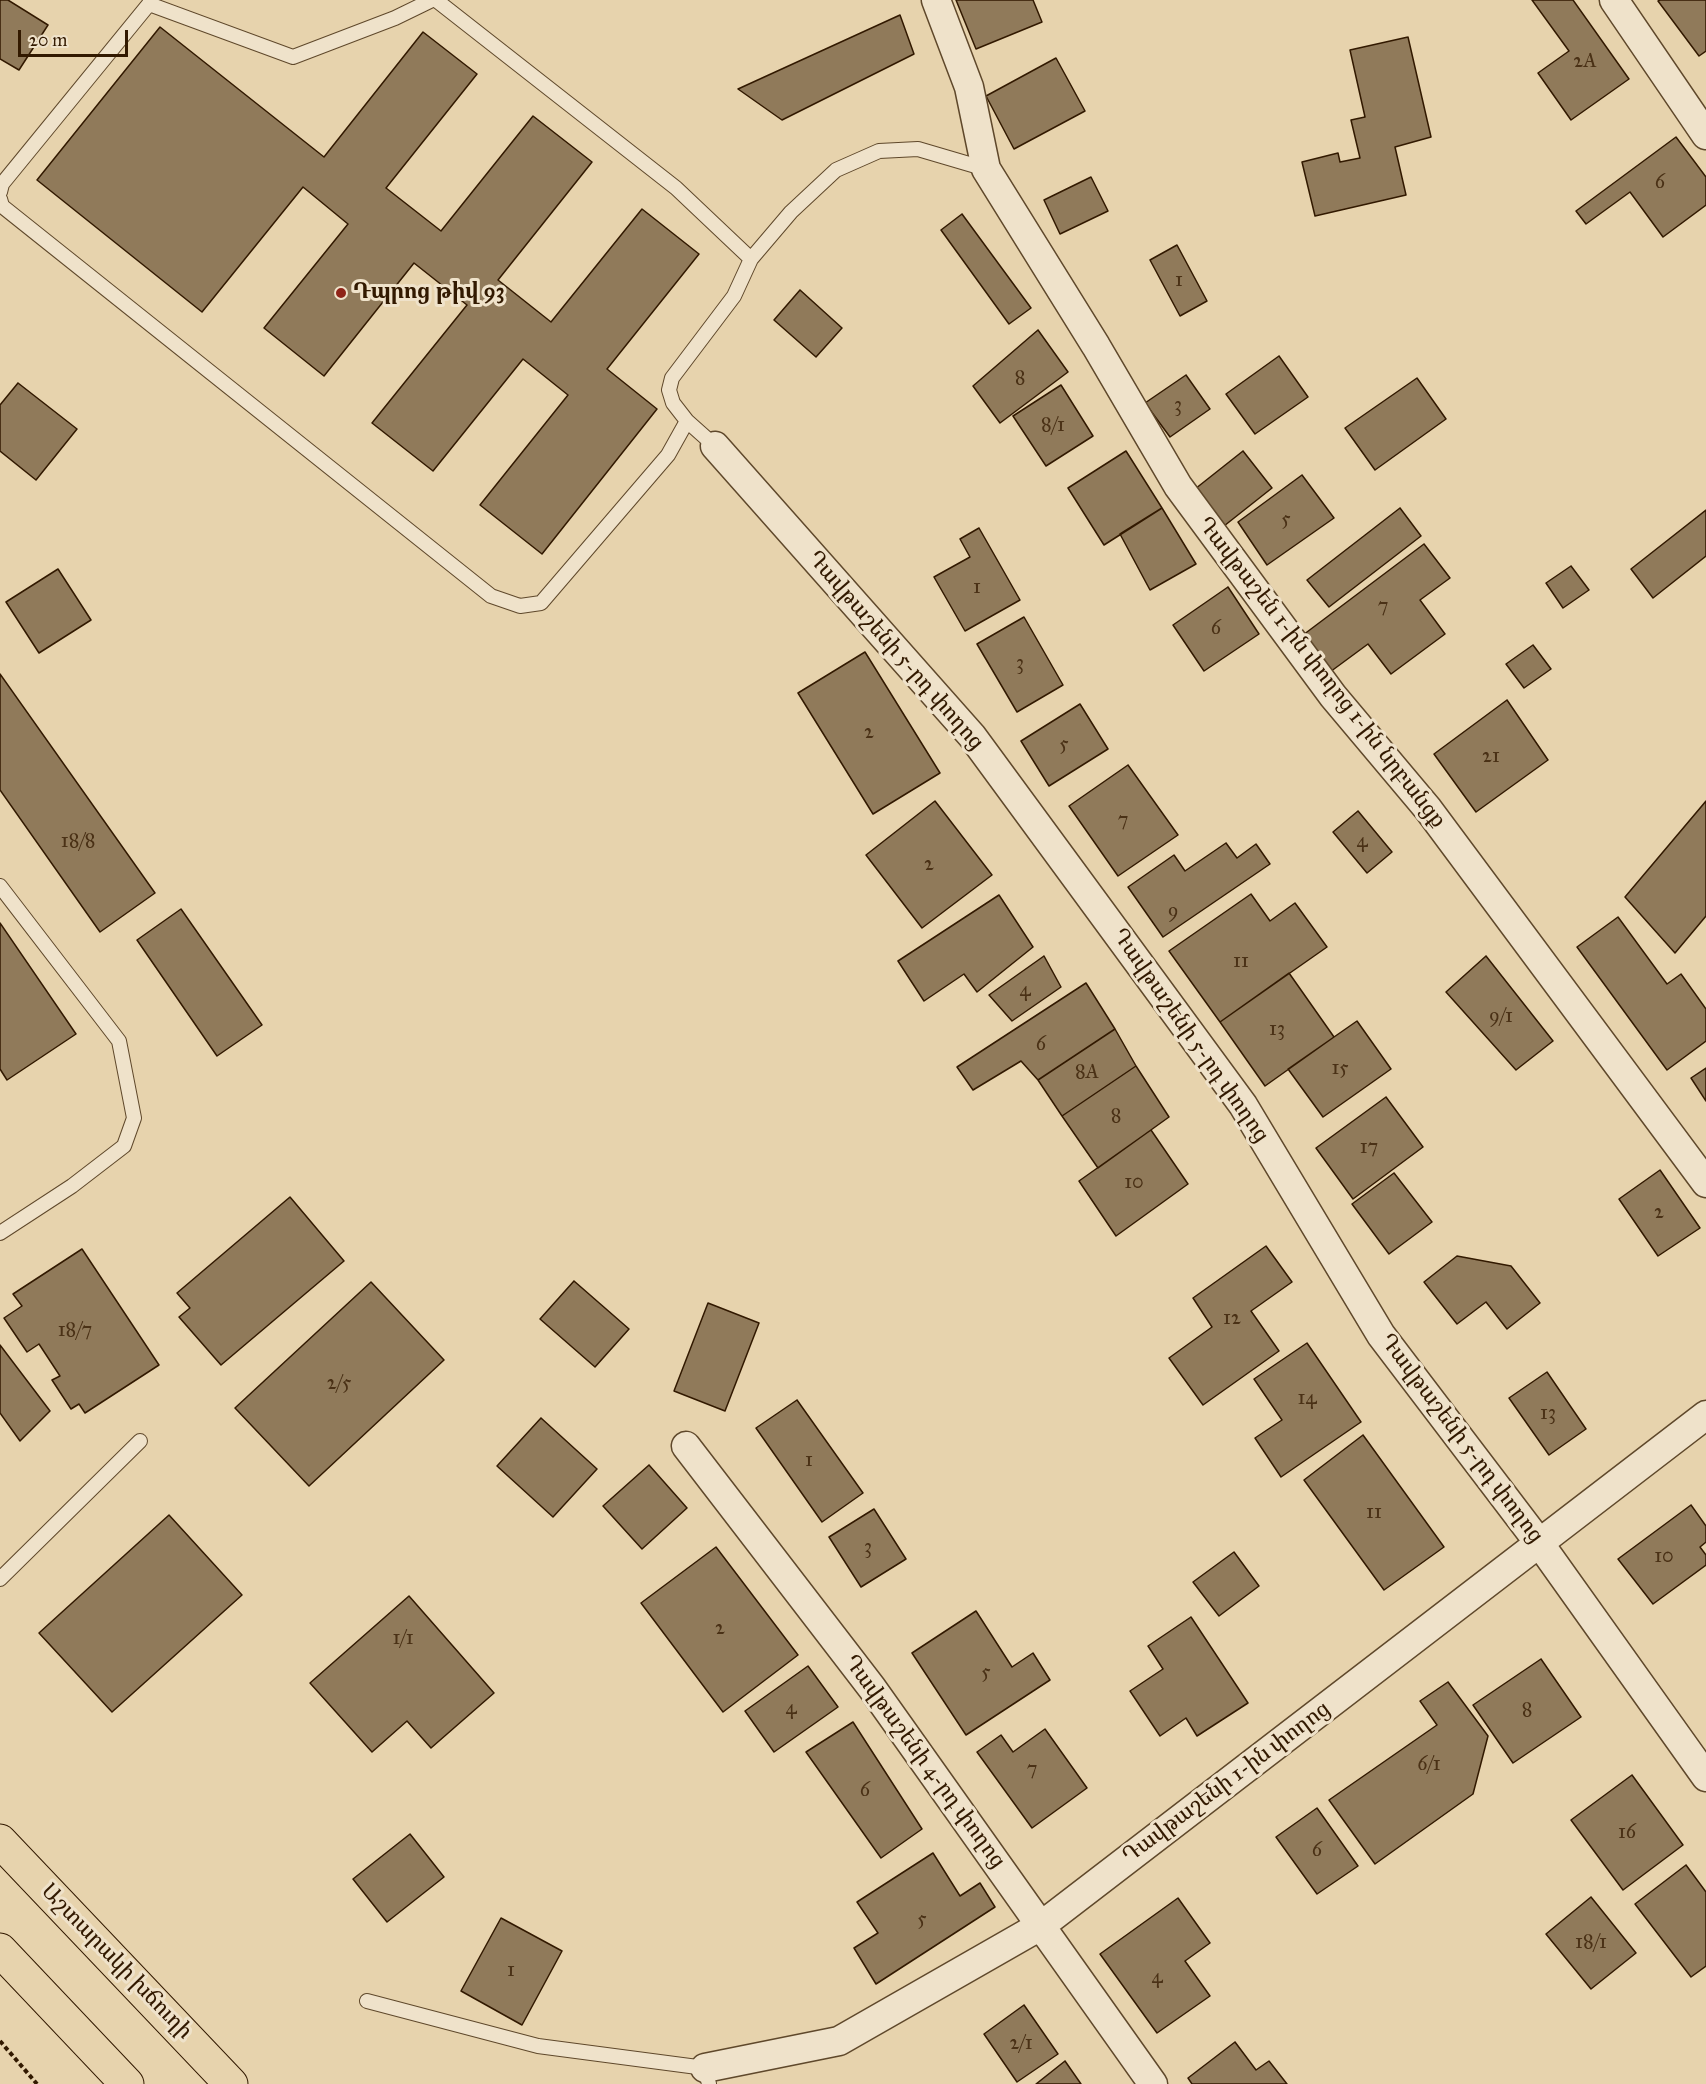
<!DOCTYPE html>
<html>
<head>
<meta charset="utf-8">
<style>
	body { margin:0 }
	#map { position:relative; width:1706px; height:2084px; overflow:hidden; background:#e7d3ad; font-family:"IM FELL Great Primer",serif }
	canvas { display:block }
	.scale { position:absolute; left:18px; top:30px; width:110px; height:27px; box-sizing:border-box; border:3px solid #321900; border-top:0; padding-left:8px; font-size:18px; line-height:21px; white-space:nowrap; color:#321900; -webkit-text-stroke:4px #efe2ca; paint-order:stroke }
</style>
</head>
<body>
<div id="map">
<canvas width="1706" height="2084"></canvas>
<div class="scale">20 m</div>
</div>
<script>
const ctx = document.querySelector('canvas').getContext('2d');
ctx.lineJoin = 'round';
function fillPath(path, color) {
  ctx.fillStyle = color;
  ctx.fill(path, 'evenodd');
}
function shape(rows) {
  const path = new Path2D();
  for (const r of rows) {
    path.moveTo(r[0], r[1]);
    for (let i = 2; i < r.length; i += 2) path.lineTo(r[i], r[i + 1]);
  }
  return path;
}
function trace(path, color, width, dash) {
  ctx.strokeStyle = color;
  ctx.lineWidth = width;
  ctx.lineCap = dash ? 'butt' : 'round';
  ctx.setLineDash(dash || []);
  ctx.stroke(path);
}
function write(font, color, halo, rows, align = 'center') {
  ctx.font = font + ' "IM FELL Great Primer","Noto Serif Armenian",serif';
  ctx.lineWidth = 6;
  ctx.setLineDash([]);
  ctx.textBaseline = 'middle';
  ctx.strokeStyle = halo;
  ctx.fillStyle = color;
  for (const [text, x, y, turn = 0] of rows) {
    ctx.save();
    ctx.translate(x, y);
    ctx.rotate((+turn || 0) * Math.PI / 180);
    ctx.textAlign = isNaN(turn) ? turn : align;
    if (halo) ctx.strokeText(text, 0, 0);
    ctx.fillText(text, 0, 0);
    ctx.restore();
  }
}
const building = shape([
	[0,0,8,0,48,25,19,70,0,59,0,0],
	[956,0,1033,0,1042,22,976,49,956,0],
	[1532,0,1573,0,1629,79,1571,120,1538,73,1569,51,1532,0],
	[1660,0,1706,0,1706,51,1699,56,1658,1,1660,0],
	[900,15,914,54,782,120,738,89,900,15],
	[160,27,324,157,423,32,477,74,386,188,441,231,533,116,592,162,498,280,551,322,642,209,699,254,607,369,657,409,542,554,480,505,568,395,523,359,433,471,372,423,467,305,414,263,324,376,264,328,348,224,303,187,202,312,37,180,160,27],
	[1408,37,1431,137,1395,147,1406,195,1315,216,1302,162,1338,153,1340,162,1360,158,1351,120,1365,117,1350,50,1408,37],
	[1056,58,1085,111,1014,149,986,96,1056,58],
	[1676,137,1706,177,1706,205,1663,237,1630,192,1586,224,1576,211,1676,137],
	[1091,177,1108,211,1060,234,1044,200,1091,177],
	[962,214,1031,308,1009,324,941,230,962,214],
	[1177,245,1207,301,1180,316,1150,260,1177,245],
	[800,290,842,328,816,357,774,320,800,290],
	[1038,330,1068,372,1000,423,973,386,1038,330],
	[1279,356,1308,397,1255,434,1226,394,1279,356],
	[1186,375,1210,409,1170,437,1145,403,1186,375],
	[1417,378,1446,419,1375,470,1345,428,1417,378],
	[18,383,77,429,36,480,0,451,0,405,18,383],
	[1061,385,1093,436,1046,466,1013,416,1061,385],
	[1126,451,1162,508,1104,545,1068,488,1126,451],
	[1243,451,1272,488,1224,526,1195,489,1243,451],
	[1302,475,1334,518,1267,565,1238,522,1302,475],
	[1162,508,1196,564,1150,590,1120,534,1162,508],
	[1400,508,1421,536,1329,607,1307,580,1400,508],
	[1706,510,1706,556,1653,598,1631,569,1706,510],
	[979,528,1020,600,965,631,934,577,970,557,960,539,979,528],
	[1424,544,1450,578,1420,600,1445,634,1391,674,1368,644,1330,672,1303,635,1424,544],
	[1571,566,1589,590,1563,608,1546,583,1571,566],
	[58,569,91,620,39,653,6,602,58,569],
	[1228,587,1259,634,1204,671,1173,625,1228,587],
	[1024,617,1063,685,1017,712,977,644,1024,617],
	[1533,645,1551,669,1524,688,1506,664,1533,645],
	[865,652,940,773,873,814,798,693,865,652],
	[0,674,155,893,100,932,0,790,0,674],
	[1507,700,1548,760,1476,812,1434,754,1507,700],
	[1080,704,1108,749,1049,786,1021,741,1080,704],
	[1128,765,1178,835,1118,876,1069,806,1128,765],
	[935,801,992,875,922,928,866,855,935,801],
	[1706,801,1706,916,1675,953,1625,897,1706,801],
	[1358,811,1392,852,1367,873,1333,832,1358,811],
	[1226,843,1237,858,1256,844,1270,864,1163,937,1128,887,1174,855,1185,871,1226,843],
	[1251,894,1270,921,1295,903,1327,947,1220,1022,1169,951,1251,894],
	[999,895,1033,947,977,992,964,974,924,1001,898,961,999,895],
	[181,909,262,1025,217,1056,137,940,181,909],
	[1618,917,1667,984,1681,974,1706,1009,1706,1041,1667,1070,1577,947,1618,917],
	[0,923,76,1034,7,1080,0,1069,0,923],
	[1044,956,1061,987,1012,1021,989,995,1044,956],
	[1486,956,1553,1041,1516,1070,1446,992,1486,956],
	[1289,973,1334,1037,1265,1086,1220,1022,1289,973],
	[1086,983,1115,1029,1038,1080,1021,1061,973,1090,957,1067,1086,983],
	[1357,1021,1391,1069,1323,1117,1288,1069,1357,1021],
	[1115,1029,1136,1066,1062,1116,1038,1080,1115,1029],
	[1136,1066,1169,1117,1098,1168,1062,1116,1136,1066],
	[1706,1068,1706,1101,1691,1078,1706,1068],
	[1386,1097,1423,1147,1353,1199,1316,1148,1386,1097],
	[1151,1130,1188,1184,1116,1236,1079,1181,1151,1130],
	[1660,1170,1700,1228,1658,1256,1619,1199,1660,1170],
	[1394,1173,1432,1222,1389,1254,1352,1204,1394,1173],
	[290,1197,344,1261,221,1365,179,1317,190,1308,177,1293,290,1197],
	[1266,1246,1292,1282,1251,1311,1279,1351,1203,1405,1169,1358,1212,1327,1193,1298,1266,1246],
	[82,1249,159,1365,85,1413,79,1404,71,1409,52,1380,60,1376,39,1344,27,1352,4,1318,22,1306,13,1294,82,1249],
	[1457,1256,1511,1266,1540,1303,1507,1329,1486,1302,1457,1324,1424,1282,1457,1256],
	[574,1281,629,1329,595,1367,540,1319,574,1281],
	[371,1282,444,1360,309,1486,235,1408,371,1282],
	[708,1303,759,1323,725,1411,674,1391,708,1303],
	[1307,1343,1361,1422,1281,1477,1255,1438,1282,1420,1254,1379,1307,1343],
	[0,1345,50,1411,20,1441,0,1413,0,1345],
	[1547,1372,1586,1429,1549,1455,1509,1398,1547,1372],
	[797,1400,863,1493,822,1522,756,1428,797,1400],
	[541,1418,597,1469,553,1517,497,1466,541,1418],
	[1363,1435,1444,1547,1384,1590,1304,1480,1363,1435],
	[649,1465,687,1508,642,1549,603,1506,649,1465],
	[1691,1505,1706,1526,1706,1542,1700,1547,1706,1555,1706,1565,1653,1604,1618,1559,1691,1505],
	[874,1509,906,1559,861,1587,829,1537,874,1509],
	[169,1515,242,1595,112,1712,39,1633,169,1515],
	[716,1547,798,1655,723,1712,641,1603,716,1547],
	[1234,1552,1259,1586,1219,1616,1193,1582,1234,1552],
	[409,1596,494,1693,431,1748,407,1721,372,1752,310,1683,409,1596],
	[976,1611,1012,1667,1033,1653,1050,1680,966,1735,912,1653,976,1611],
	[1191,1617,1248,1703,1197,1736,1186,1718,1160,1736,1130,1691,1163,1669,1148,1646,1191,1617],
	[1541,1659,1581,1717,1513,1763,1473,1705,1541,1659],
	[808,1666,838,1707,774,1752,745,1711,808,1666],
	[1448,1682,1488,1736,1473,1794,1375,1864,1329,1800,1437,1725,1420,1701,1448,1682],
	[853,1722,922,1829,881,1858,806,1752,853,1722],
	[1045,1729,1087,1788,1032,1828,977,1752,1001,1735,1013,1752,1045,1729],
	[1632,1775,1683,1845,1623,1890,1571,1820,1632,1775],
	[1317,1808,1358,1866,1317,1894,1276,1837,1317,1808],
	[410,1834,444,1877,387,1922,353,1879,410,1834],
	[933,1853,960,1896,980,1883,995,1907,876,1984,854,1948,878,1933,857,1902,933,1853],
	[1686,1865,1706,1892,1706,1966,1691,1977,1635,1904,1686,1865],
	[1591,1897,1636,1953,1591,1989,1546,1934,1591,1897],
	[1178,1898,1210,1943,1185,1961,1210,1996,1157,2033,1100,1954,1178,1898],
	[501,1918,562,1951,522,2025,461,1991,501,1918],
	[1024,2005,1058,2054,1017,2082,984,2034,1024,2005],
	[1235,2042,1256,2070,1269,2061,1287,2084,1192,2084,1188,2078,1235,2042],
	[1065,2061,1081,2084,1036,2084,1065,2061]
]);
fillPath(building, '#907a5a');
trace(building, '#321900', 1.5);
const service = shape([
	[436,0,676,188,751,259,734,296,672,378,669,390,673,403,687,421,715,446],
	[0,192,2,184,149,4,293,57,395,18,432,0],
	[0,199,2,206,491,596,520,606,541,603,668,455,687,421],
	[751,259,791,212,836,170,879,151,918,149,986,169],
	[0,886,119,1041,134,1118,124,1146,72,1186,0,1233],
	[0,1579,140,1441],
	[367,2001,538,2046,705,2068,709,2084]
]);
const minor = shape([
	[936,0,969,87,986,169,1096,346,1178,486,1333,696,1428,809,1706,1183],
	[1614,0,1706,135],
	[715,446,972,736,1243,1105,1381,1335,1540,1544,1706,1777],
	[686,1446,872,1688,1153,2084],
	[705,2068,839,2041,1042,1925,1706,1415]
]);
const primary = shape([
	[0,1841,231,2084],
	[0,1950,127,2084]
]);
trace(service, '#5f482b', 16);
trace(minor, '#5f482b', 31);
trace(primary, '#321900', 35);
trace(shape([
	[0,2041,37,2084]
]), '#321900', 4, [4.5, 3]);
trace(service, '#efe2ca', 14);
trace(minor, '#efe2ca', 28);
trace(primary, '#e7d3ad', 33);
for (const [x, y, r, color] of [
	[341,293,6,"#8f2418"]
]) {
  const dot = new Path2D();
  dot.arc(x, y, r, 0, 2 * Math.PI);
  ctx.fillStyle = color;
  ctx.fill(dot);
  trace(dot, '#efe2ca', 2);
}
write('20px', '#4a3116', null, [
	["2A",1585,62],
	["6",1660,183],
	["1",1179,281],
	["8",1020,379],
	["3",1178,406],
	["8/1",1053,426],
	["5",1286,520],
	["1",977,588],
	["7",1383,607],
	["6",1216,629],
	["3",1020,664],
	["2",869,733],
	["5",1064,745],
	["21",1491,757],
	["7",1123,821],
	["18/8",78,842],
	["4",1362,842],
	["2",929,865],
	["9",1173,912],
	["11",1241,962],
	["4",1025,991],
	["9/1",1501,1017],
	["13",1277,1030],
	["6",1041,1045],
	["15",1340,1069],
	["8A",1087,1073],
	["8",1116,1117],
	["17",1369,1148],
	["10",1134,1183],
	["2",1659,1213],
	["12",1232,1319],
	["18/7",75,1331],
	["2/5",339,1384],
	["14",1307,1399],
	["13",1548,1414],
	["1",809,1461],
	["11",1374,1513],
	["3",868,1548],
	["10",1664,1557],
	["2",720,1629],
	["1/1",403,1639],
	["5",986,1673],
	["4",791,1709],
	["8",1527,1711],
	["6/1",1429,1765],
	["7",1032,1770],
	["6",865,1791],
	["16",1627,1833],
	["6",1317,1851],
	["5",922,1920],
	["18/1",1591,1943],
	["1",511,1971],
	["4",1157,1978],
	["2/1",1021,2044]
]);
write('bold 22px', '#321900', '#efe2ca', [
	["Դպրոց թիվ 93",353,293]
], 'left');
write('22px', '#321900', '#efe2ca', [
	["Դավթաշենի 5-րդ փողոց",895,651,49],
	["Դավթաշեն 1-ին փողոց 1-ին նրբանցք",1321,673,52],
	["Դավթաշենի 5-րդ փողոց",1190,1036,55],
	["Դավթաշենի 5-րդ փողոց",1461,1439,53],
	["Դավթաշենի 4-րդ փողոց",924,1762,54],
	["Դավթաշենի 1-ին փողոց",1227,1783,-37],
	["Աշտարակի խճուղի",116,1962,46]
]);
</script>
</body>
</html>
